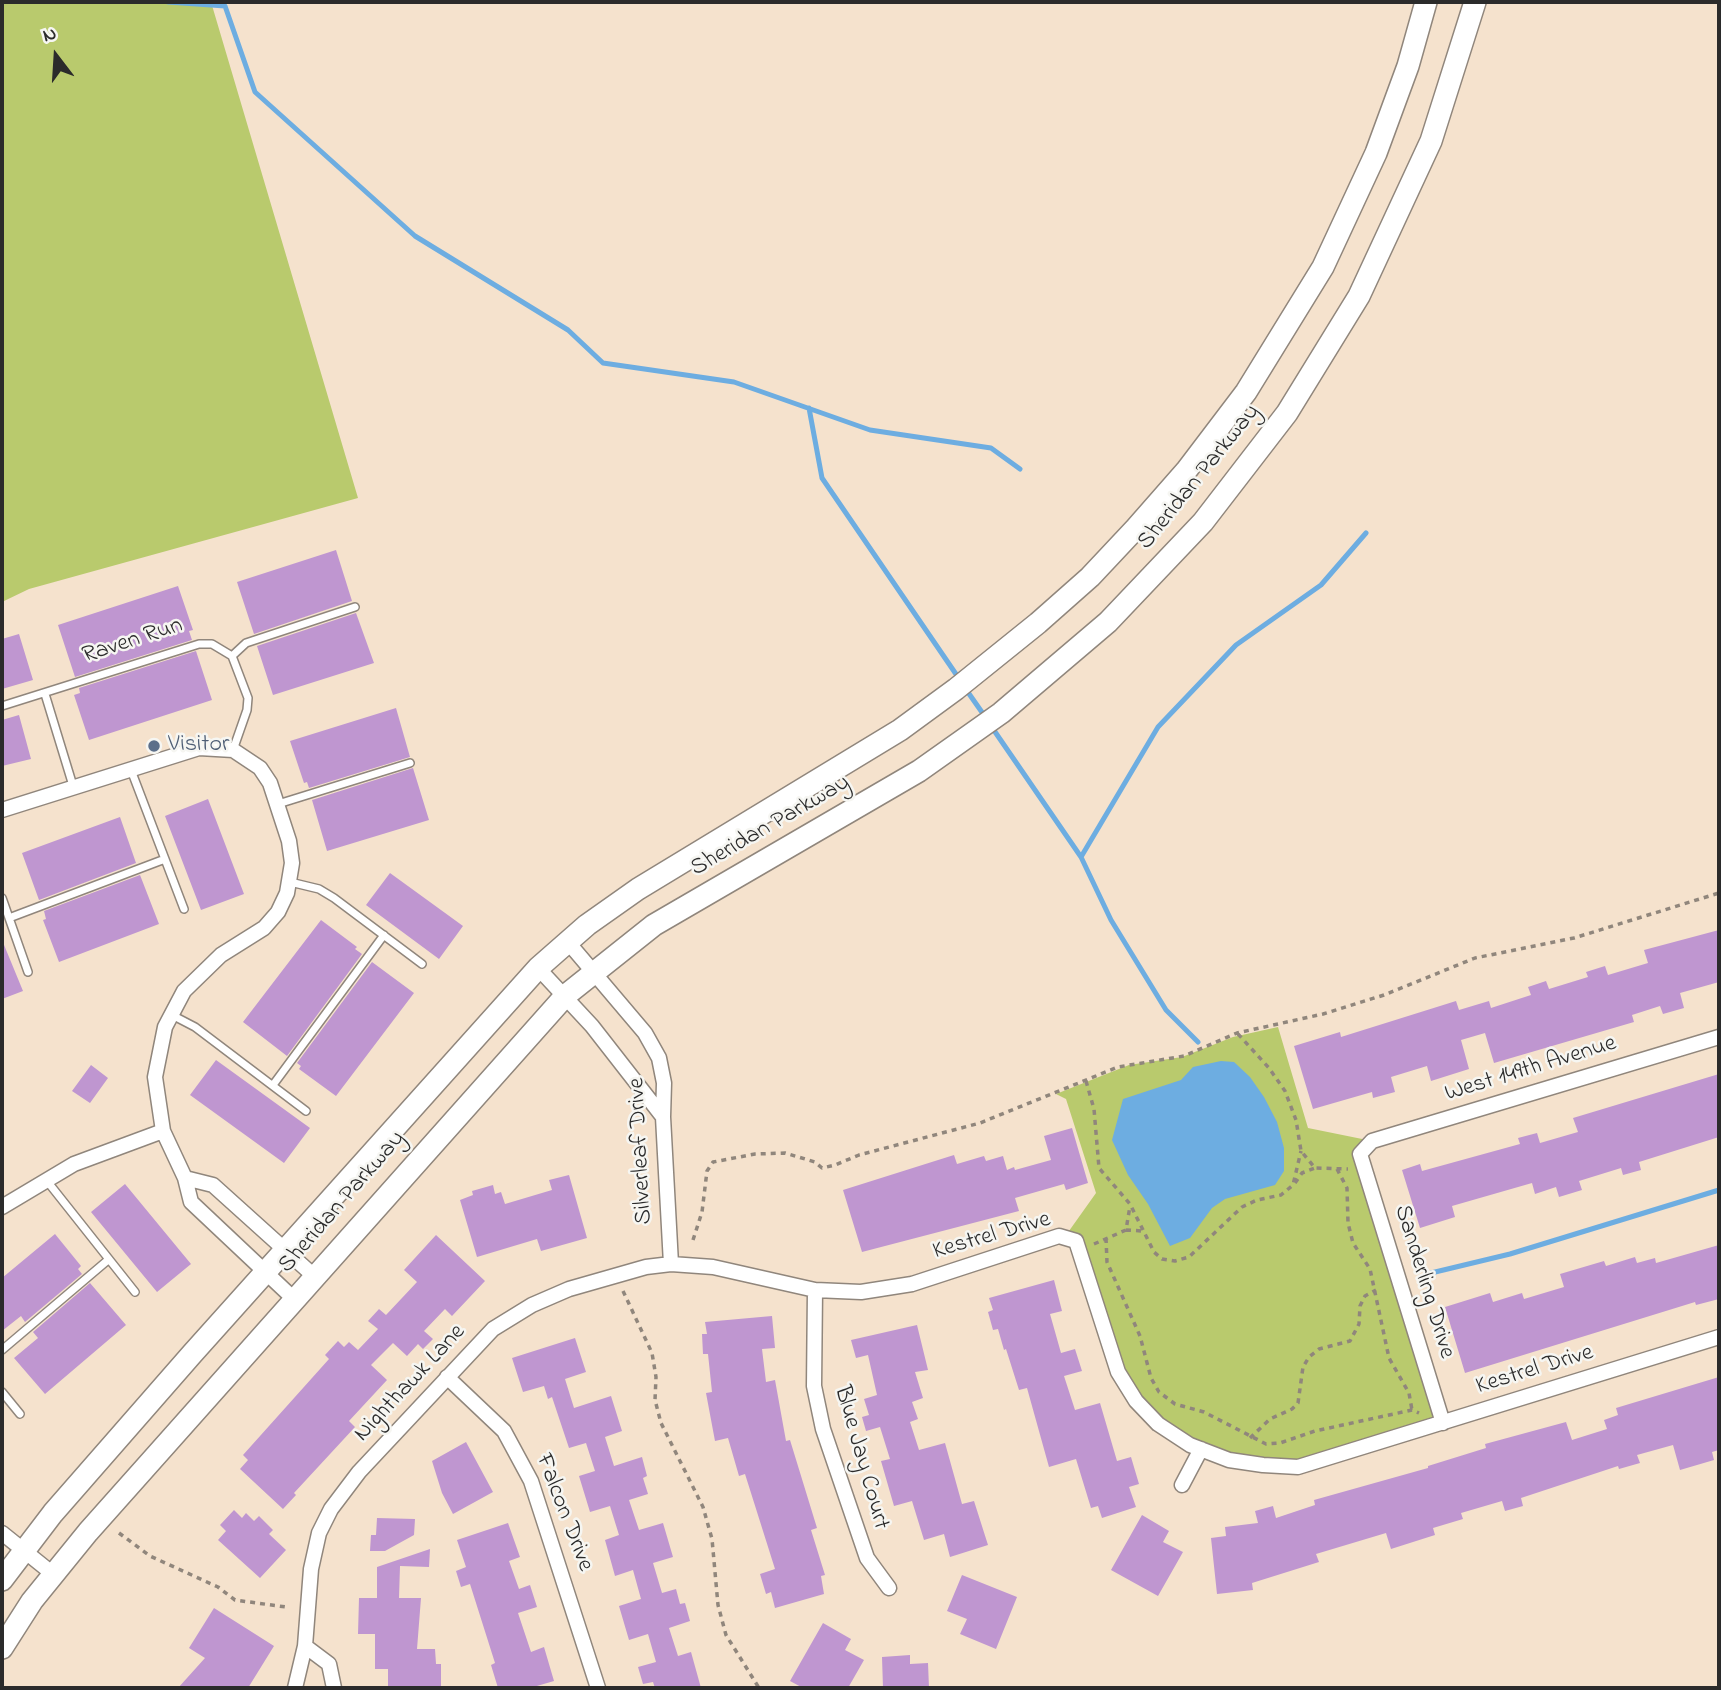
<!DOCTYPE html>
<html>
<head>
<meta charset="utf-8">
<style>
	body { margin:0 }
	#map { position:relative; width:1721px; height:1690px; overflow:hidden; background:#f5e2cd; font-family:"Indie Flower",sans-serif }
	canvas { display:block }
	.frame { position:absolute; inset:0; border:4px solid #2b2b2b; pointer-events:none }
	.north { position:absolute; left:21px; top:21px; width:70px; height:70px; -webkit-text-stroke:5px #f6f6f2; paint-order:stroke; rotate:343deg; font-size:19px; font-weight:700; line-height:28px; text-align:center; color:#2b2b2b }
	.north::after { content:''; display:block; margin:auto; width:24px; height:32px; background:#2b2b2b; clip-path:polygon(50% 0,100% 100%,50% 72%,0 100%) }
</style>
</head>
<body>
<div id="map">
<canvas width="1721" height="1690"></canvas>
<div class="frame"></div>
<div class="north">N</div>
</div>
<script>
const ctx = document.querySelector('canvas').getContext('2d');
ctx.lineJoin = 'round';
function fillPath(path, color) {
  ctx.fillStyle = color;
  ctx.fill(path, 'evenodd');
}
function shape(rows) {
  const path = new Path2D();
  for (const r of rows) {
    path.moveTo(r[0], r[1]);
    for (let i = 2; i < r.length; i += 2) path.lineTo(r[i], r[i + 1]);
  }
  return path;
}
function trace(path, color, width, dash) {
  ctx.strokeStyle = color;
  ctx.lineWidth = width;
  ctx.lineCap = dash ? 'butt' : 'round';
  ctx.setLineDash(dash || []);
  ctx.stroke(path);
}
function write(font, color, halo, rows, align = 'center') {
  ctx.font = font + ' "Indie Flower",sans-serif';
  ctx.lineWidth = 5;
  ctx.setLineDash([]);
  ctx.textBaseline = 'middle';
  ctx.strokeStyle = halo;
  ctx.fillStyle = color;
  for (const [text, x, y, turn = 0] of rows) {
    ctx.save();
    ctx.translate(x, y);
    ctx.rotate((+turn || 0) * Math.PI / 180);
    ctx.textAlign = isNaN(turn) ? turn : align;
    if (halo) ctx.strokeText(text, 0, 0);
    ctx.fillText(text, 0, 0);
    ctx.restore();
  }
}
fillPath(shape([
	[2,2,211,2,358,498,29,589,2,602],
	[1278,1027,1308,1128,1372,1141,1360,1155,1443,1423,1298,1467,1190,1445,1136,1401,1084,1264,1064,1238,1096,1193,1066,1099,1056,1094,1129,1065,1182,1057,1233,1037]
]), '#b9ca6d');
fillPath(shape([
	[1221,1061,1234,1062,1250,1077,1264,1097,1277,1122,1284,1148,1284,1171,1275,1185,1225,1199,1212,1208,1190,1238,1170,1246,1148,1204,1128,1175,1112,1140,1123,1099,1181,1080,1193,1067]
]), '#6dade1');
trace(shape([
	[168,2,225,6,255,92,415,236,568,330,603,363,734,382,870,430,991,448,1020,469],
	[809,408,822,478,960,680],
	[965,688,986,718],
	[991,726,1081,857],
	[1198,1042,1166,1010,1111,920,1081,857,1158,727,1236,645,1321,585,1366,533],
	[1431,1273,1510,1254,1719,1190]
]), '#6dade1', 5);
fillPath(shape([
	[336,550,352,601,254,634,237,582],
	[178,586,193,630,189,631,192,640,75,677,58,625],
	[356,613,374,663,273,695,257,646],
	[19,634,33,680,2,689,2,639],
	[196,651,212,700,89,740,74,695,80,693,79,688],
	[396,708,410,757,309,788,307,782,304,783,290,741],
	[19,715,31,759,2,766,2,720],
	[413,768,429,820,327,851,312,800],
	[208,799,244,894,201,910,165,816],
	[120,817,136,863,39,900,22,853],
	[390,873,463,926,439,959,366,905],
	[140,875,159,924,59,962,43,920,46,919,44,911],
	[321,920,357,947,355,949,362,954,287,1056,243,1022],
	[1719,930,1719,982,1680,993,1684,1008,1663,1014,1660,1006,1632,1015,1634,1022,1494,1063,1485,1033,1461,1040,1469,1069,1431,1081,1427,1066,1391,1077,1395,1092,1373,1098,1372,1092,1313,1109,1294,1046,1340,1032,1341,1037,1456,1001,1459,1010,1489,1001,1491,1008,1531,995,1528,987,1546,981,1549,989,1588,977,1586,972,1605,966,1608,975,1648,963,1644,950],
	[2,940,23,991,2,999],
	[372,962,414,993,336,1096,299,1069,301,1066,297,1063],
	[216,1060,310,1128,284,1163,190,1095],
	[91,1065,108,1078,90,1103,72,1091],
	[1719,1074,1719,1137,1639,1162,1641,1170,1623,1175,1621,1168,1579,1181,1582,1190,1559,1197,1556,1187,1535,1194,1532,1183,1452,1206,1455,1217,1420,1228,1402,1170,1420,1164,1422,1171,1520,1144,1518,1138,1537,1133,1540,1143,1578,1132,1573,1118],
	[1072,1128,1088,1183,1066,1190,1064,1184,1015,1198,1019,1211,862,1252,843,1190,954,1155,957,1164,984,1156,986,1161,1003,1156,1007,1170,1014,1167,1015,1170,1051,1160,1044,1136],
	[569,1175,587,1238,541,1251,537,1239,477,1257,460,1200,473,1195,472,1191,493,1185,495,1194,501,1192,505,1204,552,1190,549,1180],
	[125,1184,191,1264,157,1292,91,1212],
	[55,1234,81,1266,78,1269,82,1274,25,1322,21,1316,2,1331,2,1278],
	[436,1235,485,1281,452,1316,445,1309,424,1331,433,1339,423,1349,418,1344,407,1356,393,1343,371,1365,387,1380,349,1421,355,1427,294,1493,296,1495,283,1509,240,1469,248,1460,243,1455,329,1359,325,1355,338,1341,344,1347,349,1342,358,1350,378,1329,368,1321,379,1309,386,1315,417,1282,404,1270],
	[1719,1245,1719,1299,1696,1305,1695,1302,1465,1373,1445,1307,1490,1293,1493,1302,1522,1293,1524,1299,1564,1287,1560,1274,1604,1261,1606,1266,1635,1257,1637,1263,1655,1258,1656,1263],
	[1054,1280,1062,1311,1050,1314,1061,1353,1075,1349,1082,1371,1064,1376,1075,1410,1100,1403,1117,1461,1131,1457,1139,1484,1129,1487,1136,1507,1102,1518,1098,1506,1091,1508,1076,1459,1049,1467,1027,1388,1019,1390,1006,1349,1004,1350,998,1329,993,1330,988,1312,993,1310,989,1298],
	[90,1283,126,1325,45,1394,14,1358,38,1338,33,1332],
	[772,1316,775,1348,762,1349,766,1382,775,1380,786,1441,790,1440,817,1528,811,1530,825,1575,821,1576,824,1594,775,1608,771,1592,766,1594,760,1574,775,1569,745,1474,739,1476,728,1438,715,1441,706,1393,712,1392,708,1354,703,1354,702,1334,707,1334,705,1322],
	[917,1325,928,1370,915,1372,923,1398,912,1402,918,1419,910,1422,919,1450,945,1443,962,1504,974,1501,988,1545,950,1557,944,1534,924,1540,912,1501,894,1506,881,1461,890,1459,880,1427,866,1431,862,1417,869,1415,864,1399,877,1395,868,1355,856,1358,851,1340],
	[575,1338,586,1372,565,1379,574,1408,611,1396,622,1431,605,1437,614,1466,642,1457,647,1476,643,1478,648,1494,629,1500,639,1530,663,1523,673,1557,653,1563,662,1593,676,1589,680,1604,685,1603,690,1621,669,1628,678,1656,691,1652,701,1688,655,1688,653,1682,643,1684,638,1667,656,1662,648,1634,629,1640,619,1606,641,1599,633,1570,615,1576,605,1540,619,1535,610,1506,590,1512,579,1476,595,1471,586,1443,569,1448,552,1397,548,1399,544,1386,523,1392,512,1358],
	[1719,1377,1719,1450,1712,1452,1714,1460,1680,1470,1673,1445,1637,1455,1640,1463,1619,1469,1618,1466,1521,1498,1523,1506,1505,1511,1502,1501,1461,1513,1463,1519,1433,1528,1435,1535,1391,1549,1386,1533,1316,1554,1319,1562,1252,1583,1253,1590,1217,1594,1211,1538,1226,1536,1225,1527,1258,1523,1255,1511,1273,1506,1276,1518,1315,1505,1314,1500,1428,1468,1428,1466,1486,1448,1485,1444,1566,1422,1572,1440,1607,1429,1604,1420,1618,1415,1616,1408],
	[466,1442,493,1492,453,1514,442,1493,432,1461],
	[234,1510,242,1518,246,1513,254,1521,259,1516,273,1530,269,1534,286,1550,260,1578,218,1540,226,1531,220,1525],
	[1142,1515,1169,1531,1163,1542,1183,1552,1158,1596,1111,1570],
	[377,1518,415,1519,414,1535,385,1551,370,1551,371,1535,376,1535],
	[508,1523,520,1557,509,1561,519,1589,530,1585,537,1607,518,1613,531,1652,544,1647,554,1681,530,1688,498,1688,491,1665,495,1663,470,1584,461,1587,456,1571,466,1567,457,1540],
	[430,1549,429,1567,400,1566,399,1598,421,1598,417,1649,435,1649,436,1664,441,1664,441,1686,388,1686,388,1669,375,1669,375,1634,358,1634,359,1598,377,1598,377,1567],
	[962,1575,1017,1597,996,1649,960,1634,967,1619,947,1611],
	[214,1608,274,1646,248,1688,178,1688,205,1658,189,1648],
	[823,1623,851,1639,845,1650,864,1660,848,1688,803,1688,790,1681],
	[910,1655,910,1664,928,1663,929,1688,883,1688,882,1657]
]), '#bf96d0');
const lane = shape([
	[232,656,246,643,355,607],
	[45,694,74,789],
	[2,706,199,644,212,644,232,656,248,698,247,710,233,750],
	[131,770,184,909],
	[278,804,410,763],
	[290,882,319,889,334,898,422,964],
	[2,898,28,972],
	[9,918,165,859],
	[170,1014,195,1027,306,1111],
	[273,1085,384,935],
	[47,1181,135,1292],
	[2,1350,108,1260],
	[2,1392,20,1414]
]);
const street = shape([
	[2,810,199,748,233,750,260,768,270,783,289,841,292,863,287,893,278,912,264,928,221,955,184,991,165,1027,155,1077,163,1131,185,1178,191,1202,294,1299],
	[567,941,645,1033,659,1058,664,1083,663,1117,671,1264],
	[538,968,592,1026,663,1117],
	[185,1178,213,1185,314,1276],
	[2,1207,74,1164,163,1131],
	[815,1290,814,1386,823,1429,867,1558,889,1588],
	[447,1377,504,1431,531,1481,598,1688],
	[1443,1423,1360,1154,1372,1141,1719,1037],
	[1182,1485,1201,1449],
	[2,1533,53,1574],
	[305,1646,329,1664,334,1688],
	[295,1688,305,1646,311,1569,319,1533,331,1509,359,1472,493,1329,532,1305,569,1289,646,1267,671,1264,713,1267,815,1290,861,1292,912,1284,1059,1236,1076,1241,1118,1372,1136,1401,1158,1424,1190,1445,1229,1460,1263,1465,1298,1467,1719,1337]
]);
const secondary = shape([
	[2,1580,53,1513,192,1354,538,968,587,925,638,889,900,730,956,689,1038,623,1090,577,1136,528,1186,471,1246,392,1323,267,1376,153,1408,66,1426,2],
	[2,1648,32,1601,88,1532,566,995,654,925,919,771,1001,713,1108,622,1203,522,1287,413,1359,296,1431,141,1475,2]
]);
trace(lane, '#90867c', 10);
trace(street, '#90867c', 17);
trace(secondary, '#90867c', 24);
trace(shape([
	[1238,1034,1269,1068,1285,1091,1296,1120,1301,1151,1315,1168,1348,1169],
	[1086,1081,1094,1109,1099,1168,1130,1204,1154,1252,1162,1259,1175,1261,1189,1257,1242,1207,1257,1200,1281,1195,1293,1185,1301,1151],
	[1337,1169,1347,1188,1348,1223,1353,1243,1370,1269,1389,1358,1409,1393,1412,1410],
	[1295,1183,1302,1173,1315,1168],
	[1126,1230,1143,1231],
	[1106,1238,1107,1262,1140,1336,1151,1378,1159,1392,1175,1404,1204,1412,1266,1444,1280,1443,1315,1431,1412,1410,1419,1413],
	[693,1240,702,1212,707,1171,713,1162,755,1154,785,1153,815,1162,822,1168,835,1165,859,1155,980,1123,1118,1067,1184,1056,1237,1033,1323,1014,1384,995,1475,958,1574,938,1719,893],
	[1094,1244,1126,1230,1130,1206],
	[623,1291,652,1353,656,1377,655,1400,661,1423,703,1507,712,1539,718,1605,726,1635,759,1688],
	[1250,1438,1270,1419,1292,1409,1298,1403,1303,1367,1309,1357,1319,1349,1350,1341,1359,1324,1360,1306,1365,1296,1376,1290],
	[119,1533,150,1556,218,1587,235,1600,286,1607]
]), '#90867c', 3.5, [5, 5]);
trace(lane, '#fff', 7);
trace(street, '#fff', 14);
trace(secondary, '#fff', 21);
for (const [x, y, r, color] of [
	[154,746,7,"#5c6f8a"]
]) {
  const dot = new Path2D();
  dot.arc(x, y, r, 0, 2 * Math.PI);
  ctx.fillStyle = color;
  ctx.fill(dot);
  trace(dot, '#f6f6f2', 2.5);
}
write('24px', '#2b2b2b', '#f6f6f2', [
	["Sheridan Parkway",1200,478,-51],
	["Raven Run",133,642,-18],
	["Sheridan Parkway",771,827,-30],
	["West 149th Avenue",1531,1070,-17],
	["Silverleaf Drive",642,1151,-93],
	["Sheridan Parkway",343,1203,-49],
	["Kestrel Drive",992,1237,-16],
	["Sanderling Drive",1423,1282,73],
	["Kestrel Drive",1535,1371,-17],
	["Nighthawk Lane",411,1384,-47],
	["Blue Jay Court",860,1458,74],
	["Falcon Drive",563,1513,69]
]);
write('24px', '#4e5e75', '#f6f6f2', [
	["Visitor",168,746]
], 'left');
</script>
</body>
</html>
